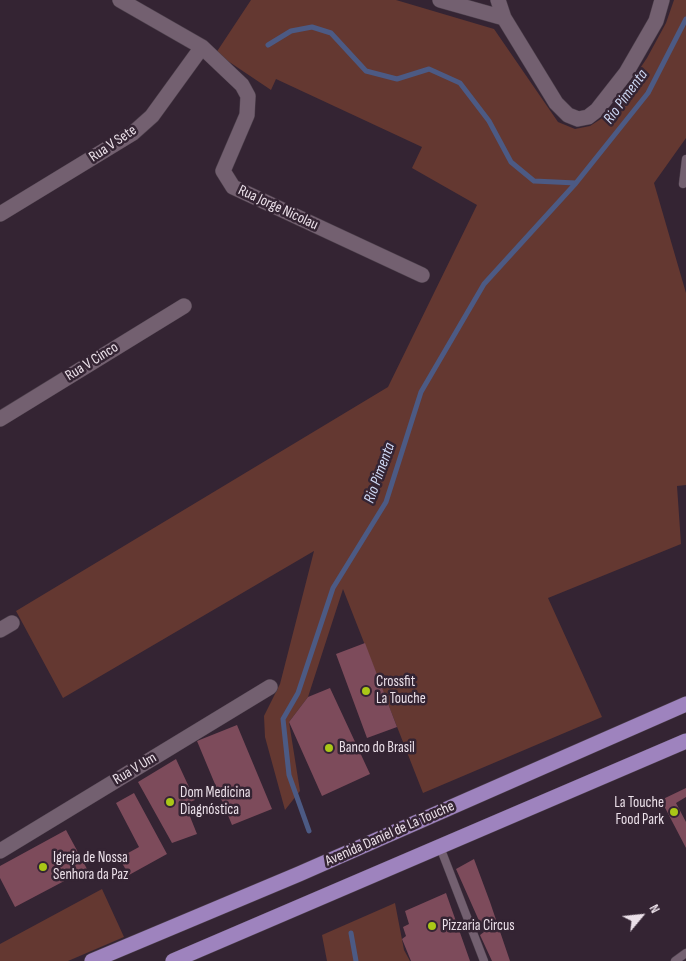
<!DOCTYPE html>
<html>
<head>
<meta charset="utf-8">
<style>
	body { margin:0 }
	#map { position:relative; width:686px; height:961px; overflow:hidden; background:#342433; font-family:"Sofia Sans Condensed",sans-serif }
	canvas { display:block }
	.north { position:absolute; left:616px; top:891px; width:50px; height:50px; -webkit-text-stroke:4px #342433; paint-order:stroke; rotate:62deg; font-size:14px; font-weight:700; line-height:20px; text-align:center; color:#ebe0e9 }
	.north::after { content:''; display:block; margin:auto; width:18px; height:22px; background:#ebe0e9; clip-path:polygon(50% 0,100% 100%,50% 72%,0 100%) }
</style>
</head>
<body>
<div id="map">
<canvas width="686" height="961"></canvas>
<div class="north">N</div>
</div>
<script>
const ctx = document.querySelector('canvas').getContext('2d');
ctx.lineJoin = 'round';
function fillPath(path, color) {
  ctx.fillStyle = color;
  ctx.fill(path, 'evenodd');
}
function shape(rows) {
  const path = new Path2D();
  for (const r of rows) {
    path.moveTo(r[0], r[1]);
    for (let i = 2; i < r.length; i += 2) path.lineTo(r[i], r[i + 1]);
  }
  return path;
}
function trace(path, color, width, dash) {
  ctx.strokeStyle = color;
  ctx.lineWidth = width;
  ctx.lineCap = dash ? 'butt' : 'round';
  ctx.setLineDash(dash || []);
  ctx.stroke(path);
}
function write(font, color, halo, rows, align = 'center') {
  ctx.font = font + ' "Sofia Sans Condensed",sans-serif';
  ctx.lineWidth = 5;
  ctx.setLineDash([]);
  ctx.textBaseline = 'middle';
  ctx.strokeStyle = halo;
  ctx.fillStyle = color;
  for (const [text, x, y, turn = 0] of rows) {
    ctx.save();
    ctx.translate(x, y);
    ctx.rotate((+turn || 0) * Math.PI / 180);
    ctx.textAlign = isNaN(turn) ? turn : align;
    if (halo) ctx.strokeText(text, 0, 0);
    ctx.fillText(text, 0, 0);
    ctx.restore();
  }
}
fillPath(shape([
	[251,0,396,0,494,29,558,122,575,129,590,126,610,113,647,58,666,23,674,0,686,0,686,138,654,183,686,293,686,485,677,486,681,544,548,598,602,717,423,793,343,589,308,697,289,722,300,791,285,810,265,737,264,716,280,684,314,551,63,698,16,611,388,387,477,205,412,168,422,147,276,79,271,90,216,53],
	[102,889,124,937,68,961,0,961,0,944],
	[395,903,404,950,410,961,327,961,322,935]
]), '#643831');
trace(shape([
	[268,45,291,31,312,27,331,33,366,71,397,79,429,69,460,83,489,121,511,162,534,181,576,183],
	[309,831,289,775,283,719,298,693,333,588,386,502,421,392,484,284,576,183,648,93,686,19],
	[351,933,356,961]
]), '#4c5a84', 5);
fillPath(shape([
	[365,643,397,727,367,738,336,654],
	[330,688,370,774,322,796,289,722,308,697],
	[237,725,272,809,232,825,197,741],
	[176,759,195,800,185,804,197,834,172,843,138,782],
	[686,788,686,797,676,803,686,822,686,848,661,800],
	[134,793,167,854,129,875,119,858,139,847,116,803],
	[66,830,87,869,15,907,0,878,0,866],
	[474,859,490,902,510,961,492,961,480,935,484,932,456,869],
	[446,893,470,961,411,961,402,939,406,936,403,927,409,924,405,911]
]), '#7d4b5b');
const lane = shape([
	[683,184,686,159],
	[440,847,484,961],
	[675,961,686,953]
]);
const street = shape([
	[120,0,202,47,242,85,248,96,247,115,223,171,233,187,422,275],
	[440,0,504,18],
	[498,0,504,18,556,103,568,115,578,119,588,117,597,110,626,73,656,21,662,0],
	[0,214,133,133,152,116,202,47],
	[0,419,184,306],
	[0,630,12,623],
	[0,851,270,687]
]);
const primary = shape([
	[92,961,299,874,686,704],
	[173,961,686,741]
]);
trace(lane, '#4d404c', 9);
trace(street, '#4d404c', 16);
trace(primary, '#4d404c', 16);
trace(lane, '#736070', 8);
trace(street, '#736070', 15);
trace(primary, '#9e83be', 15);
for (const [x, y, r, color] of [
	[366,691,5,"#aac717"],
	[329,748,5,"#aac717"],
	[170,802,5,"#aac717"],
	[674,812,5,"#aac717"],
	[43,867,5,"#aac717"],
	[432,926,5,"#aac717"]
]) {
  const dot = new Path2D();
  dot.arc(x, y, r, 0, 2 * Math.PI);
  ctx.fillStyle = color;
  ctx.fill(dot);
  trace(dot, '#342433', 2);
}
write('15px', '#ebe0e9', '#342433', [
	["Rua V Sete",113,144,-34],
	["Rua Jorge Nicolau",278,208,25],
	["Rua V Cinco",92,362,-32],
	["Rua V Um",135,769,-31],
	["Avenida Daniel de La Touche",390,834,-24]
]);
write('15px', '#ebe0e9', '#342433', [
	["Crossfit",376,682],
	["La Touche",376,699],
	["Banco do Brasil",339,748],
	["Dom Medicina",180,793],
	["Diagnóstica",180,810],
	["La Touche",664,803,"right"],
	["Food Park",664,820,"right"],
	["Igreja de Nossa",53,858],
	["Senhora da Paz",53,875],
	["Pizzaria Circus",442,926]
], 'left');
write('italic 16px', '#ccd6f2', '#342433', [
	["Rio Pimenta",626,97,-54],
	["Rio Pimenta",380,473,-70]
]);
</script>
</body>
</html>
